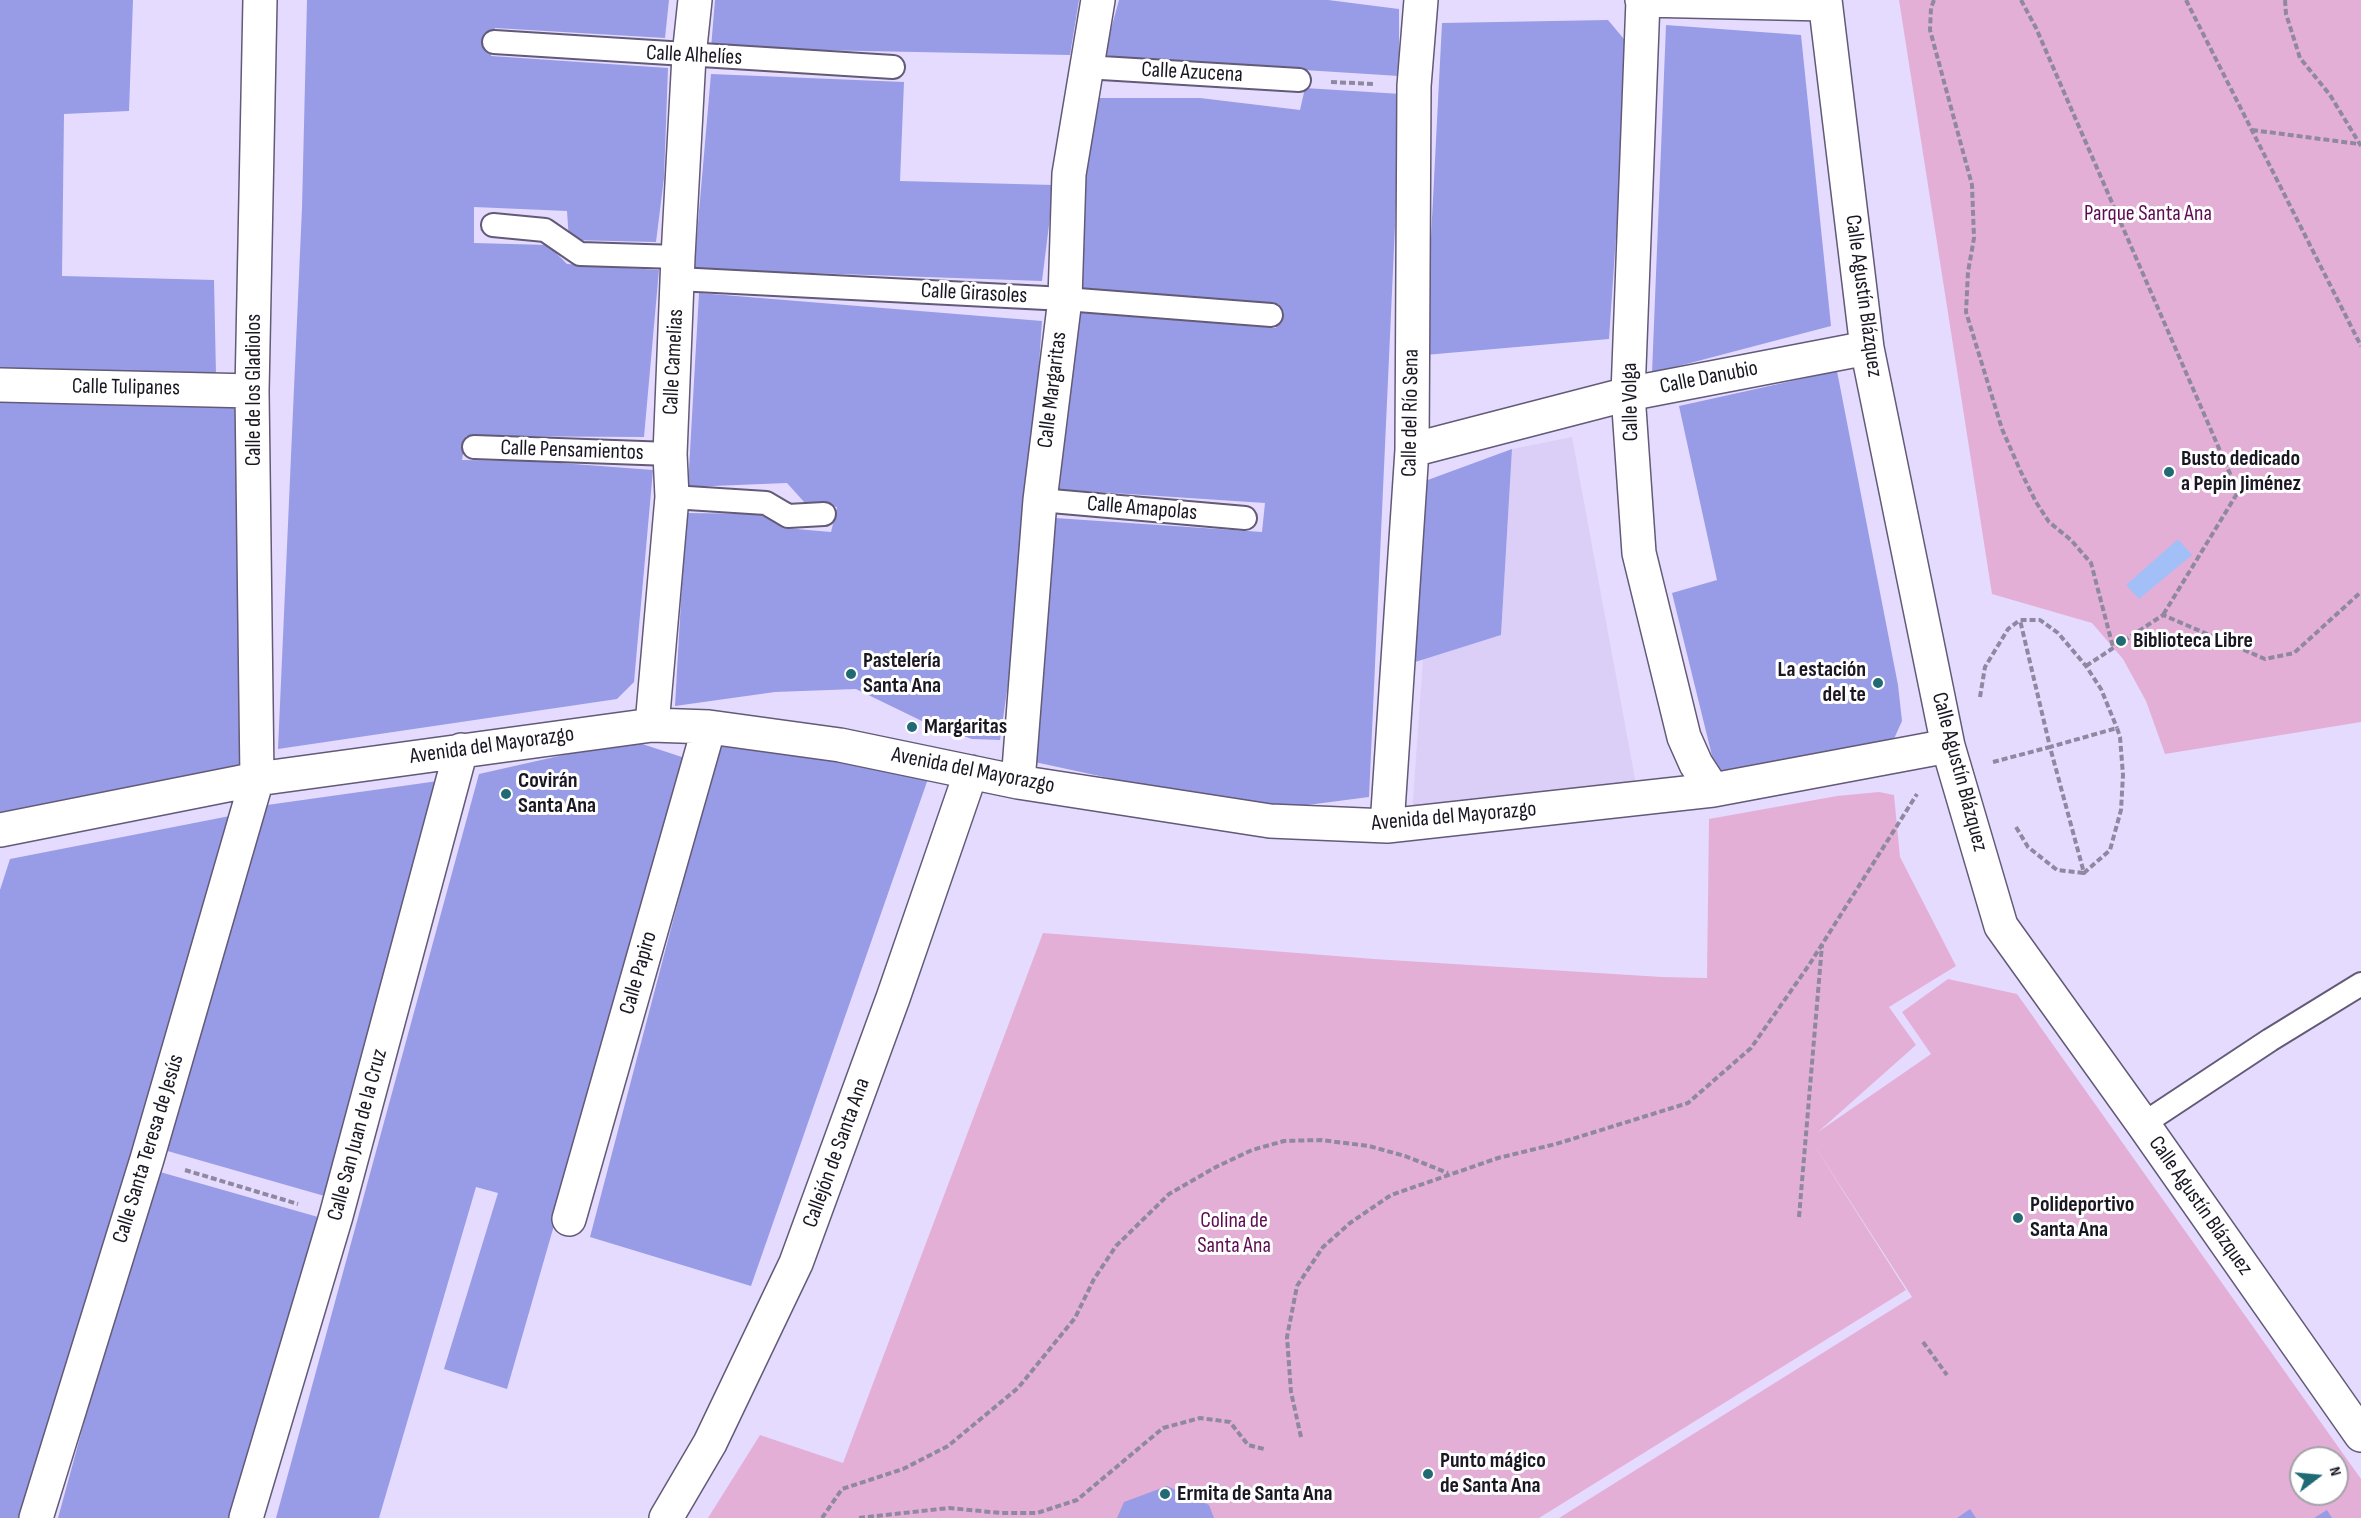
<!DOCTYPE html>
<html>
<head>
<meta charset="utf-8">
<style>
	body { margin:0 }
	#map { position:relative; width:2361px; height:1518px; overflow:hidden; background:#e5dbfe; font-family:"Sofia Sans Condensed",sans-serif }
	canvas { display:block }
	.north { position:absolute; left:2289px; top:1446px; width:60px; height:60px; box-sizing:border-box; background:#fff; border:2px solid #a3a2a7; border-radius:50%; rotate:74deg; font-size:16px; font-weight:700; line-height:24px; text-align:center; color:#1a1723 }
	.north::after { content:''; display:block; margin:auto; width:21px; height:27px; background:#1f6a73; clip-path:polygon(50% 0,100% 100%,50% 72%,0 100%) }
</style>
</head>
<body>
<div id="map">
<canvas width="2361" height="1518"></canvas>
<div class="north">N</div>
</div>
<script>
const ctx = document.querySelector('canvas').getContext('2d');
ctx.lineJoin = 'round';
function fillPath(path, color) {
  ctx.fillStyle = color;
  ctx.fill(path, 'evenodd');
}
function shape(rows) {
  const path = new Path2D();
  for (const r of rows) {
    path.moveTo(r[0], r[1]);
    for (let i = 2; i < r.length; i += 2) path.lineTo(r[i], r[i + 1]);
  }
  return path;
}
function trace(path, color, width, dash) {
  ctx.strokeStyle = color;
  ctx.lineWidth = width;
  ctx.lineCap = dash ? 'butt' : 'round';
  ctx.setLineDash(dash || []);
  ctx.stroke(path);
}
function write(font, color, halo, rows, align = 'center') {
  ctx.font = font + ' "Sofia Sans Condensed",sans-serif';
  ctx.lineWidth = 6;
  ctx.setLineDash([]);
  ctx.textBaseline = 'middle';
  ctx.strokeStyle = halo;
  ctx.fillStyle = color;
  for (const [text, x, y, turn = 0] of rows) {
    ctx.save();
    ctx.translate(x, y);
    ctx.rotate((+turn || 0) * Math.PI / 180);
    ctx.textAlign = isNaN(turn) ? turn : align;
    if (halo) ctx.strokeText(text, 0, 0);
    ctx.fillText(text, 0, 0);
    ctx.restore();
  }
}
fillPath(shape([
	[1572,437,1636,784,1412,813,1423,659,1501,635,1512,449]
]), '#dbcff8');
fillPath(shape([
	[1899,0,2361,0,2361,722,2165,754,2146,701,2123,659,2092,623,1992,594],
	[1879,792,1894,795,1900,857,1956,966,1889,1007,1916,1045,1818,1132,1931,1054,1902,1012,1948,979,2017,994,2361,1479,2361,1518,1559,1518,1912,1297,1810,1139,1906,1290,1539,1518,708,1518,760,1435,843,1463,1043,933,1374,959,1662,977,1707,978,1709,819,1837,796],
	[2301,1458,2337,1458,2337,1494,2301,1494]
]), '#e4afd7');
fillPath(shape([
	[2178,539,2192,555,2139,599,2126,585]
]), '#a2c0f7');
fillPath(shape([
	[0,0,133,0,129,111,64,114,62,276,214,280,216,375,0,371],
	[307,0,669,0,665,38,495,28,491,56,668,68,664,178,656,242,569,240,567,211,474,207,474,243,548,245,567,264,659,270,644,437,466,436,462,460,534,461,653,470,634,682,617,699,278,749,302,208],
	[715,0,1079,0,1070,55,711,48],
	[1119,0,1328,0,1399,9,1399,76,1146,60,1104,55],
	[1608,20,1629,45,1609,339,1425,355,1442,23],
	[1666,25,1801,35,1831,326,1652,373],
	[711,74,904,82,900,181,1054,185,1042,281,694,269],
	[1305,88,1401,94,1369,797,1261,811,1030,761,1055,518,1262,532,1265,503,1052,489,1071,312,1276,328,1279,304,1071,287,1090,98,1200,98,1300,110],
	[699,293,1042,321,1026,557,1000,740,972,739,928,724,856,689,775,692,675,706,686,513,764,514,785,528,831,532,837,507,805,503,787,483,688,487],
	[1837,371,1898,685,1902,721,1893,741,1716,772,1672,593,1717,580,1679,406],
	[0,399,239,402,240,767,0,813],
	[1512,449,1501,635,1412,663,1425,481],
	[721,738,929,776,751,1286,590,1237],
	[630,740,688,759,507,1389,444,1369,498,1193,476,1187,379,1518,276,1518,479,774],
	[445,780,328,1197,164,1150,260,806],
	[235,815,24,1518,0,1518,0,890,10,859],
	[153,1170,318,1217,237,1518,58,1518],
	[1167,1486,1209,1505,1214,1518,1117,1518,1124,1502],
	[1970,1509,1976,1518,1957,1518],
	[2327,1510,2332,1518,2314,1518]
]), '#989ce6');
const lane = shape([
	[494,42,893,67],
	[1085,67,1299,80],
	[493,225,545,230,580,254,678,257],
	[677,279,1065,299,1271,315],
	[474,447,670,454],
	[672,497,766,503,788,516,824,514],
	[1040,500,1245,518],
	[2143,1124,2270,1040,2361,984]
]);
const street = shape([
	[1642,0,1825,4],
	[1643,0,1628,394,1639,553,1684,737,1696,764,1713,790],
	[1825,0,1867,348,1948,746,2001,926,2143,1124,2361,1435],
	[0,385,252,391],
	[1412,450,1628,394,1867,348],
	[652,725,672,497,670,454,678,257,689,56,695,0],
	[1018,782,1040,500,1065,299,1069,174,1098,0],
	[1387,826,1412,450,1414,86,1421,0],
	[0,830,257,779,652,725,709,727,840,745,1018,782,1270,821,1387,826,1713,790,1948,746],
	[569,1219,709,727],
	[36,1518,147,1159,257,779,252,391,260,0],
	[246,1518,336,1216,461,750],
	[666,1518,710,1443,796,1263,893,998,971,772]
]);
trace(lane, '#635a77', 26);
trace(street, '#635a77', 36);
trace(shape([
	[1934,0,1931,8,1930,30,1972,185,1974,238,1968,272,1966,312,2002,429,2020,470,2036,502,2049,522,2071,540,2091,563,2113,647],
	[2021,0,2036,28,2238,492,2163,615],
	[2186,0,2361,346],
	[2285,0,2286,14,2300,58,2330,95,2361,146],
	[1331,82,1375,84],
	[2252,130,2359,144],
	[2086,666,2163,615,2265,659,2294,653,2361,592],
	[1980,697,1985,667,2008,629,2020,620],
	[1993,762,2050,747,2084,873,2110,850,2121,810,2123,775,2120,737,2117,728,2050,747,2020,620,2040,620,2058,633,2086,666,2101,689,2117,728],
	[2016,827,2028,847,2057,870,2084,873],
	[185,1170,298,1204],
	[1799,1217,1822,945],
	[1923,1342,1947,1375],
	[1301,1437,1291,1392,1287,1337,1297,1286,1323,1247,1350,1223,1391,1195,1498,1158,1556,1144,1688,1103,1751,1048,1809,965,1917,794],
	[822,1518,842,1489,903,1469,948,1446,1018,1388,1075,1318,1094,1279,1116,1246,1169,1194,1216,1167,1252,1150,1284,1141,1321,1140,1369,1146,1405,1156,1448,1173],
	[859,1518,949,1508,1001,1513,1037,1513,1077,1500,1163,1428,1200,1418,1230,1422,1248,1445,1264,1449]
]), '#8f88a1', 4, [6, 3]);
trace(lane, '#fff', 22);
trace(street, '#fff', 33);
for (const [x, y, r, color] of [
	[2169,472,6,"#1f6a73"],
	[2121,641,6,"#1f6a73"],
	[851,674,6,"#1f6a73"],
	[1878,683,6,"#1f6a73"],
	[912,727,6,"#1f6a73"],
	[506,794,6,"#1f6a73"],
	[2018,1218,6,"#1f6a73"],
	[1428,1474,6,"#1f6a73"],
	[1165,1494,6,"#1f6a73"]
]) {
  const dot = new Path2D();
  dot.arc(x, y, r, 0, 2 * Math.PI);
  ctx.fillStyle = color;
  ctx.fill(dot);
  trace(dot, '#fff', 2);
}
write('22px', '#1a1723', '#fff', [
	["Calle Alhelíes",694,56,3],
	["Calle Azucena",1192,73,3],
	["Calle Girasoles",974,294,3],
	["Calle Agustín Blázquez",1863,296,82],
	["Calle Camelias",674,362,-87],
	["Calle Danubio",1709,378,-11],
	["Calle Tulipanes",126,388,1],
	["Calle de los Gladiolos",254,390,-90],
	["Calle Margaritas",1053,390,-83],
	["Calle Volga",1631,402,-91],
	["Calle del Río Sena",1411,413,-89],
	["Calle Pensamientos",572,451,2],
	["Calle Amapolas",1142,509,5],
	["Avenida del Mayorazgo",492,746,-8],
	["Avenida del Mayorazgo",973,771,11],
	["Calle Agustín Blázquez",1959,772,75],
	["Avenida del Mayorazgo",1454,817,-5],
	["Calle Papiro",639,973,-74],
	["Calle San Juan de la Cruz",358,1135,-75],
	["Calle Santa Teresa de Jesús",149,1149,-73],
	["Callejón de Santa Ana",837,1153,-70],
	["Calle Agustín Blázquez",2200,1206,55]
]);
write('22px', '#5e0c52', '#fff', [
	["Parque Santa Ana",2148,214],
	["Colina de",1234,1221],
	["Santa Ana",1234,1246]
]);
write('bold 22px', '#1a1723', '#fff', [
	["Busto dedicado",2181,459],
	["a Pepin Jiménez",2181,484],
	["Biblioteca Libre",2133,641],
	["Pastelería",863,661],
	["Santa Ana",863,686],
	["La estación",1866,670,"right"],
	["del te",1866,695,"right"],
	["Margaritas",924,727],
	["Covirán",518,781],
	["Santa Ana",518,806],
	["Polideportivo",2030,1205],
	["Santa Ana",2030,1230],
	["Punto mágico",1440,1461],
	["de Santa Ana",1440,1486],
	["Ermita de Santa Ana",1177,1494]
], 'left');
</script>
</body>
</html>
